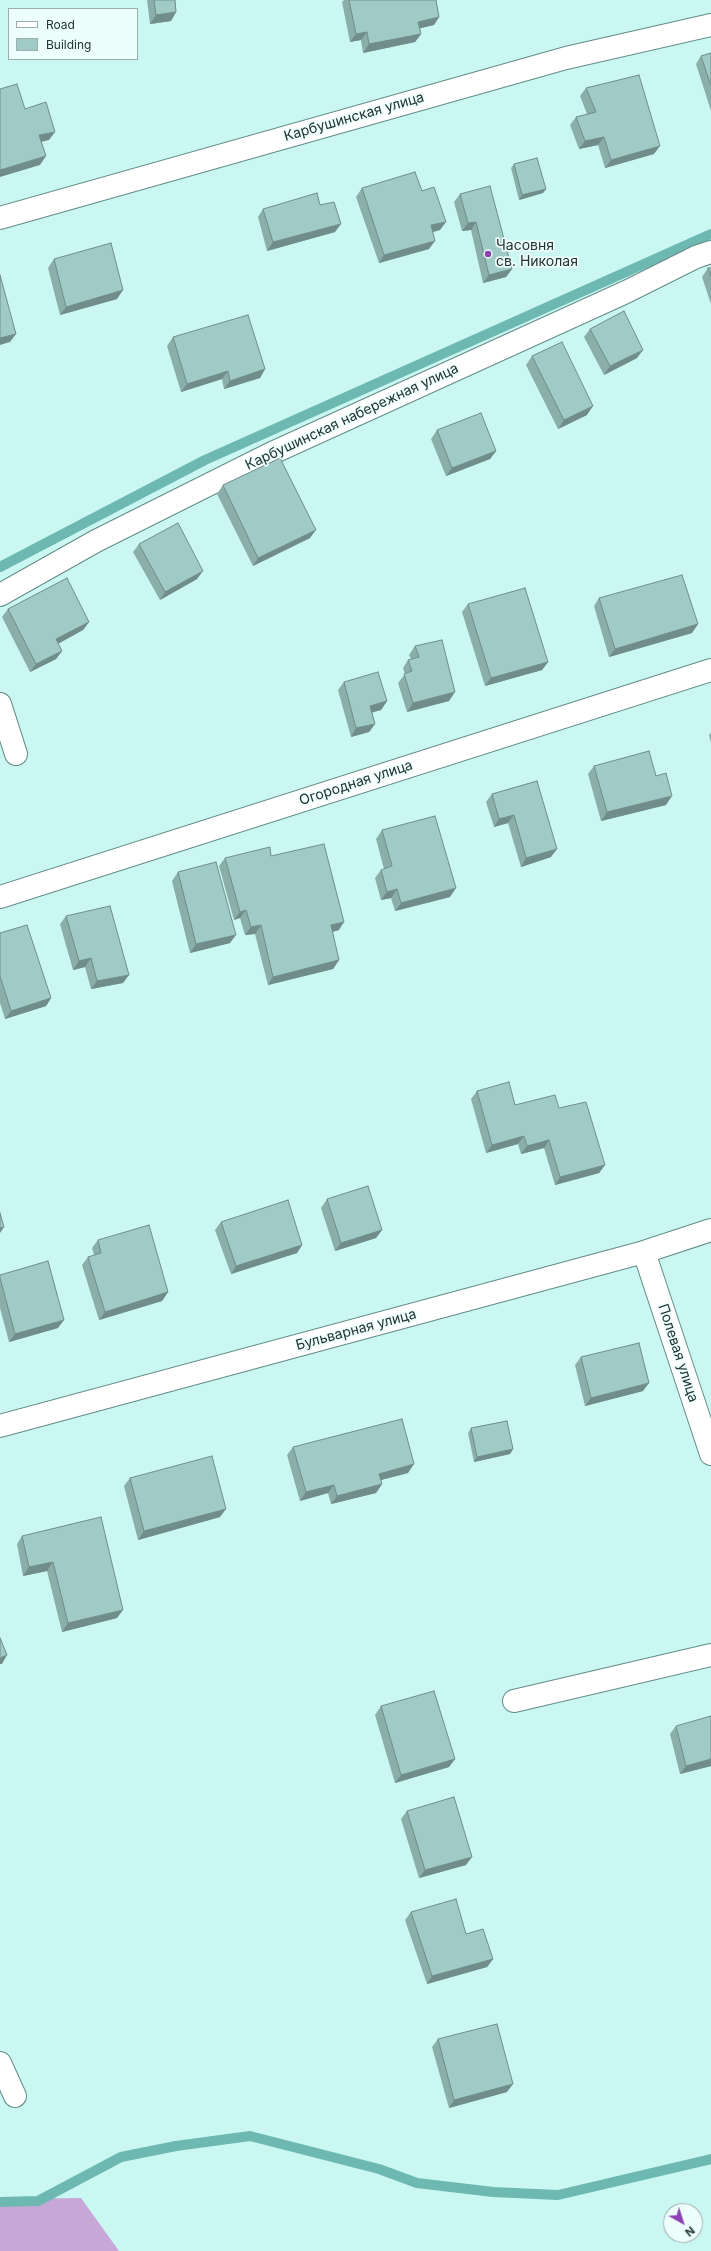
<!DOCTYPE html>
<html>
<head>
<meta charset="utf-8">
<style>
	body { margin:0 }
	#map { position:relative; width:711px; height:2251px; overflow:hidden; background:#cbf7f2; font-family:Inter,sans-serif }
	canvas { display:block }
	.legend { position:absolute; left:8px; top:8px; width:130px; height:52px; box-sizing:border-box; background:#edfefc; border:1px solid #9cadab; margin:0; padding:5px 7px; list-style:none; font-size:12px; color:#223332 }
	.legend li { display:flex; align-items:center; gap:8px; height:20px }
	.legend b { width:20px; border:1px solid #9cadab }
	.north { position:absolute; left:663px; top:2203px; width:40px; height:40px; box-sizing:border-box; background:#edfefc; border:1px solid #9cadab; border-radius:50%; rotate:141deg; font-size:11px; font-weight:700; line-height:16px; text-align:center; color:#223332 }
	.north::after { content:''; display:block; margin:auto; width:14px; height:18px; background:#8d40b2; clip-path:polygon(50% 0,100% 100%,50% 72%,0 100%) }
</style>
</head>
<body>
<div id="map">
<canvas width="711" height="2251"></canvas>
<ul class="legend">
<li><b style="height:5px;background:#fff"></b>Road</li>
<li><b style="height:11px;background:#a0cac5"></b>Building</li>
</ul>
<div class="north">N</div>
</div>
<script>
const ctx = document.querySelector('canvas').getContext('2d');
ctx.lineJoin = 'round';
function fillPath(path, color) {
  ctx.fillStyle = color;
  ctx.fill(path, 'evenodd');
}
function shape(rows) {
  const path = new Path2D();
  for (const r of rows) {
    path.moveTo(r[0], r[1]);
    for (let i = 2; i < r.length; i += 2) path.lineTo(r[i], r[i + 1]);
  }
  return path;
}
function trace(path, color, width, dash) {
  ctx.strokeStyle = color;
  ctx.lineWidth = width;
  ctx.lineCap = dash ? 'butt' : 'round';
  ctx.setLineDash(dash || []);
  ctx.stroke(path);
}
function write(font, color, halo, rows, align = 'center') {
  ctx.font = font + ' Inter,sans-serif';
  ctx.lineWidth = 3.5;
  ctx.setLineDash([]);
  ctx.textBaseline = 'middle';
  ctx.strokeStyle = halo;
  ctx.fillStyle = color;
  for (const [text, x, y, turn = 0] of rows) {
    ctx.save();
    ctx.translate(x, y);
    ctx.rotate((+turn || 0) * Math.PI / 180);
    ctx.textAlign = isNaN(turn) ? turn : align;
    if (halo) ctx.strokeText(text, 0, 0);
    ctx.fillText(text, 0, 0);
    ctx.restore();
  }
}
fillPath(shape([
	[81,2198,119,2251,0,2251,0,2199]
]), '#c6a7d7');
trace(shape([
	[0,567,205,460,711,234],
	[0,2202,38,2201,121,2157,176,2146,250,2136,379,2169,417,2183,493,2192,558,2195,711,2159]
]), '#6db8b1', 10);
const minor = shape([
	[0,218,566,58,711,25],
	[0,595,96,541,270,454,626,292,696,257,711,252],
	[0,704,16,754],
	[0,897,711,670],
	[644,1252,711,1454],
	[0,1426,644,1252,711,1230],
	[514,1701,711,1655],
	[0,2063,15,2096]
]);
trace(minor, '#628b87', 24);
trace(minor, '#fff', 22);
fillPath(shape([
	[147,0,175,0,176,12,171,21,150,24],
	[344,0,436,0,439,17,434,25,420,28,421,34,415,42,363,53,361,40,350,42,342,2],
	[711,53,711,111,696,64,701,56],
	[586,88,654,154,605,168,598,145,579,149,570,125,576,117,587,114,580,96],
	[514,164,546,189,543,193,519,200,511,168],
	[362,188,422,191,440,230,433,232,429,249,379,263,356,197],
	[460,194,512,269,506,277,483,283,471,230,462,231,454,202],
	[320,205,335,232,267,251,258,217,263,209],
	[54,259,117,299,60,315,48,268],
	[708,268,711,268,711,304,702,277],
	[590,329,637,358,604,375,584,337],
	[173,337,265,369,260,378,224,389,222,379,181,392,167,346],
	[532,356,587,415,558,429,526,365],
	[437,430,496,451,490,459,446,476,431,439],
	[223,485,310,538,253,566,217,494],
	[139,544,197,579,160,600,133,552],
	[599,598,698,624,692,633,609,657,594,606],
	[468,604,548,662,542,670,485,686,462,612],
	[8,609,89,622,83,630,58,644,62,651,56,659,30,672,2,617],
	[415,646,449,701,407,712,398,683,405,674,403,668,408,660,411,659,409,655],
	[344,682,387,701,381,710,372,712,375,724,369,732,351,737,338,690],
	[711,733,711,743,709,735],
	[594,766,666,805,601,821,588,774],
	[537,781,551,857,521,867,508,823,494,827,486,802,492,794],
	[382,830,450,897,395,911,391,898,381,900,375,878,381,870,384,869,376,839],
	[271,856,339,930,332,932,339,960,333,969,268,985,255,934,245,935,240,918,234,920,219,866,225,858],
	[178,872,230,943,190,953,172,881],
	[66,916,123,983,91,989,85,967,73,970,60,924],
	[0,933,51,998,46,1006,5,1019,0,1003],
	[477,1091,515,1105,559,1108,605,1165,599,1173,555,1185,544,1148,521,1154,518,1144,486,1153,471,1099],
	[327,1199,382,1230,376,1238,335,1251,321,1208],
	[221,1222,302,1245,297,1253,231,1274,215,1230],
	[98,1240,168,1292,162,1301,99,1320,82,1265,88,1257,94,1255,92,1248],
	[0,1275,58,1328,9,1342,0,1308],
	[581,1357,643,1391,585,1406,575,1365],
	[471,1428,513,1449,510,1454,474,1462,468,1433],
	[293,1447,408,1473,381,1480,382,1484,376,1493,331,1504,328,1493,300,1501,287,1455],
	[130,1478,220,1517,138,1540,124,1486],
	[22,1536,117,1618,62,1632,47,1571,23,1576,17,1544],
	[381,1706,455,1759,449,1767,395,1783,375,1715],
	[676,1726,711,1766,680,1774,670,1734],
	[407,1811,466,1865,419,1878,401,1819],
	[411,1912,466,1934,493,1959,487,1967,427,1984,405,1920],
	[438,2039,507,2092,449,2108,432,2047]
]), '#8aaea9');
fillPath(shape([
	[176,12,171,21,150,24,156,15],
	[439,17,434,25,413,30,418,22],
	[367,32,361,40,350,42,356,34],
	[421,34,415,42,363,53,369,44],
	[55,132,49,140,33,144,39,135],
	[604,137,598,145,579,149,585,141],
	[660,146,654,154,605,168,611,160],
	[46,156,40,165,0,177,0,170],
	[546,189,543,193,519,200,522,195],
	[446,222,440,230,425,234,431,225],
	[476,222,471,230,462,231,468,223],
	[341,224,335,232,267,251,273,242],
	[435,241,429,249,379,263,384,255],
	[512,269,506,277,483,283,489,275],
	[123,290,117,299,60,315,66,307],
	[16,334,10,342,0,345,0,338],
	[643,350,637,358,604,375,610,366],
	[265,369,260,378,224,389,230,381],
	[228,371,222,379,181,392,187,384],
	[593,406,587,415,558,429,564,420],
	[496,451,490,459,446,476,452,468],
	[316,530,310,538,253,566,258,558],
	[203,571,197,579,160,600,165,592],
	[89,622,83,630,50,648,56,639],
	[698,624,692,633,609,657,615,649],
	[62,651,56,659,30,672,36,664],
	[548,662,542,670,485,686,491,678],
	[455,692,449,701,407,712,413,703],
	[387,701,381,710,364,715,370,706],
	[375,724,369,732,351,737,356,728],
	[672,796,666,805,601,821,607,812],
	[514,815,508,823,494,827,499,819],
	[557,849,551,857,521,867,526,858],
	[456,888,450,897,395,911,401,903],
	[397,889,391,898,381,900,387,892],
	[246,910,240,918,234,920,240,912],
	[344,922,339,930,325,934,331,925],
	[261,925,255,934,245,935,251,927],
	[236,935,230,943,190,953,196,944],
	[91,958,85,967,73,970,79,961],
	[339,960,333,969,268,985,273,977],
	[129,975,123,983,91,989,97,981],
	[51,998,46,1006,5,1019,11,1011],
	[524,1136,518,1144,486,1153,492,1145],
	[549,1140,544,1148,521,1154,527,1146],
	[605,1165,599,1173,555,1185,560,1177],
	[4,1227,0,1233,0,1228],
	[382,1230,376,1238,335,1251,341,1243],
	[302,1245,297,1253,231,1274,236,1266],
	[168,1292,162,1301,99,1320,105,1312],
	[64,1320,58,1328,9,1342,15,1334],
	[649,1383,643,1391,585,1406,591,1398],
	[513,1449,510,1454,474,1462,477,1457],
	[414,1464,408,1473,373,1482,379,1474],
	[382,1484,376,1493,331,1504,337,1496],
	[334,1485,328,1493,300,1501,306,1492],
	[226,1509,220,1517,138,1540,144,1531],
	[53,1562,47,1571,23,1576,29,1567],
	[123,1610,117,1618,62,1632,68,1623],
	[7,1655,2,1664,0,1664,0,1658],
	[455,1759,449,1767,395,1783,401,1775],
	[711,1759,711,1766,680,1774,686,1766],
	[472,1857,466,1865,419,1878,425,1870],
	[493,1959,487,1967,427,1984,432,1976],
	[513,2084,507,2092,449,2108,454,2100]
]), '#708d8a');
const building = shape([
	[154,0,175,0,176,12,156,15,154,0],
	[349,0,436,0,439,17,418,22,421,34,369,44,367,32,356,34,349,0],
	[711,53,711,86,701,56,711,53],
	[639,75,660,146,611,160,604,137,585,141,576,117,596,112,586,88,639,75],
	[17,84,25,109,46,102,55,132,39,135,46,156,0,170,0,89,17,84],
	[537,158,546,189,522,195,514,164,537,158],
	[415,172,422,191,434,187,446,222,431,225,435,241,384,255,362,188,415,172],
	[490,186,512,269,489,275,476,222,468,223,460,194,490,186],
	[317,193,320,205,334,202,341,224,273,242,263,209,317,193],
	[111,243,123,290,66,307,54,259,111,243],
	[708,268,711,268,711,277,708,268],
	[0,275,16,334,0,338,0,275],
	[624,311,643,350,610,366,590,329,624,311],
	[248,315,265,369,230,381,228,371,187,384,173,337,248,315],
	[562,342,593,406,564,420,532,356,562,342],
	[481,413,496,451,452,468,437,430,481,413],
	[280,458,316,530,258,558,223,485,280,458],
	[178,523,203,571,165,592,139,544,178,523],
	[682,575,698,624,615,649,599,598,682,575],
	[67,578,89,622,56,639,62,651,36,664,8,609,67,578],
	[525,588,548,662,491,678,468,604,525,588],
	[442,640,455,692,413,703,404,674,412,671,408,660,419,657,415,646,442,640],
	[378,672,387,701,370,706,375,724,356,728,344,682,378,672],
	[649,751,656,776,666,773,672,796,607,812,594,766,649,751],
	[537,781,557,849,526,858,514,815,499,819,492,794,537,781],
	[435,816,456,888,401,903,397,889,387,892,381,870,392,866,382,830,435,816],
	[324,844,344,922,331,925,339,960,273,977,261,925,251,927,246,910,240,912,225,858,270,847,271,856,324,844],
	[216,862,236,935,196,944,178,872,216,862],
	[110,906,129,975,97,981,91,958,79,961,66,916,110,906],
	[27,925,51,998,11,1011,0,976,0,933,27,925],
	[509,1082,515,1105,555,1095,559,1108,586,1102,605,1165,560,1177,549,1140,527,1146,524,1136,492,1145,477,1091,509,1082],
	[368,1186,382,1230,341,1243,327,1199,368,1186],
	[288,1200,302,1245,236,1266,221,1222,288,1200],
	[0,1213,4,1227,0,1228,0,1213],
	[149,1225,168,1292,105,1312,88,1257,101,1253,98,1240,149,1225],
	[48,1261,64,1320,15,1334,0,1278,0,1275,48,1261],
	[639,1343,649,1383,591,1398,581,1357,639,1343],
	[402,1419,414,1464,379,1474,382,1484,337,1496,334,1485,306,1492,293,1447,402,1419],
	[507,1421,513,1449,477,1457,471,1428,507,1421],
	[212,1456,226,1509,144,1531,130,1478,212,1456],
	[101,1517,123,1610,68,1623,53,1562,29,1567,22,1536,101,1517],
	[0,1638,7,1655,0,1658,0,1638],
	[434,1691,455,1759,401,1775,381,1706,434,1691],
	[711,1716,711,1759,686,1766,676,1726,711,1716],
	[454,1797,472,1857,425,1870,407,1811,454,1797],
	[456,1899,466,1934,483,1929,493,1959,432,1976,411,1912,456,1899],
	[497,2024,513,2084,454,2100,438,2039,497,2024]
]);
fillPath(building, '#a0cac5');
trace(building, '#708d8a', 1);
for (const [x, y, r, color] of [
	[488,254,4,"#8d40b2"]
]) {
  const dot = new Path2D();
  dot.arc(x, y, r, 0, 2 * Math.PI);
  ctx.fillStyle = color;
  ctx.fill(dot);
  trace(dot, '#edfefc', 1.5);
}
write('14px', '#223332', '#edfefc', [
	["Карбушинская улица",354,117,-16],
	["Карбушинская набережная улица",352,417,-25],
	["Огородная улица",356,783,-18],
	["Бульварная улица",356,1330,-15],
	["Полевая улица",678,1353,72]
]);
write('14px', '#223332', '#edfefc', [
	["Часовня",496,246],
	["св. Николая",496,262]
], 'left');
</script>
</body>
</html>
